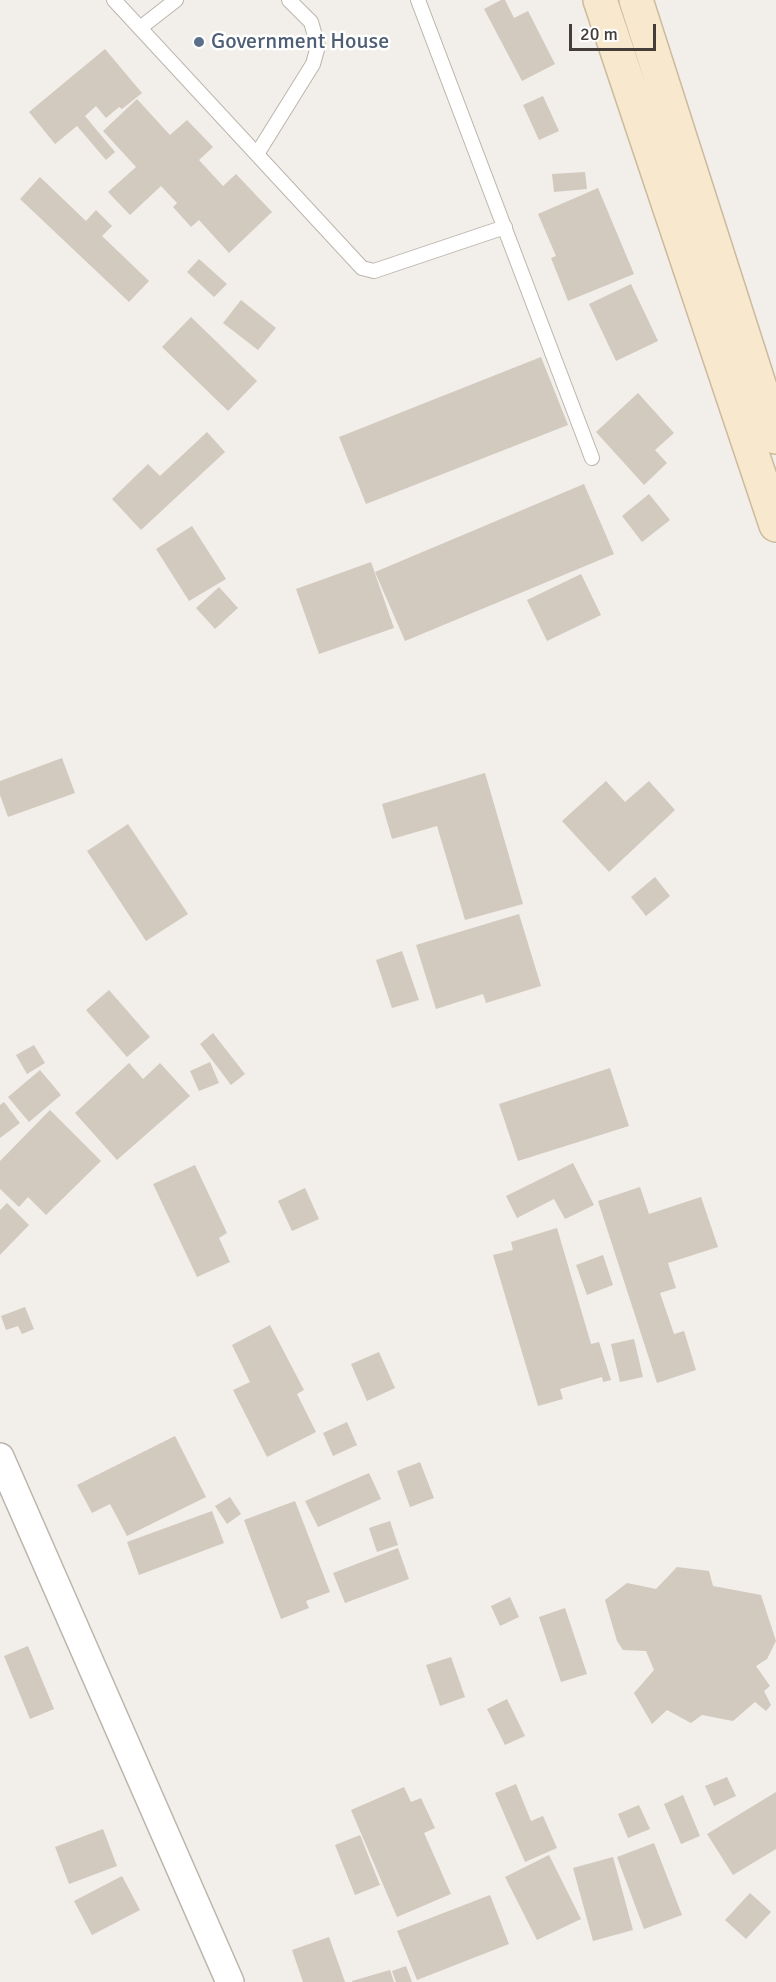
<!DOCTYPE html>
<html>
<head>
<meta charset="utf-8">
<style>
	body { margin:0 }
	#map { position:relative; width:776px; height:1982px; overflow:hidden; background:#f2eee9; font-family:Signika,sans-serif }
	canvas { display:block }
	.scale { position:absolute; left:569px; top:24px; width:87px; height:27px; box-sizing:border-box; border:3px solid #453e38; border-top:0; padding-left:8px; font-size:18px; line-height:21px; white-space:nowrap; color:#453e38; -webkit-text-stroke:4px #fff; paint-order:stroke }
</style>
</head>
<body>
<div id="map">
<canvas width="776" height="1982"></canvas>
<div class="scale">20 m</div>
</div>
<script>
const ctx = document.querySelector('canvas').getContext('2d');
ctx.lineJoin = 'round';
function fillPath(path, color) {
  ctx.fillStyle = color;
  ctx.fill(path, 'evenodd');
}
function shape(rows) {
  const path = new Path2D();
  for (const r of rows) {
    path.moveTo(r[0], r[1]);
    for (let i = 2; i < r.length; i += 2) path.lineTo(r[i], r[i + 1]);
  }
  return path;
}
function trace(path, color, width, dash) {
  ctx.strokeStyle = color;
  ctx.lineWidth = width;
  ctx.lineCap = dash ? 'butt' : 'round';
  ctx.setLineDash(dash || []);
  ctx.stroke(path);
}
function write(font, color, halo, rows, align = 'center') {
  ctx.font = font + ' Signika,sans-serif';
  ctx.lineWidth = 5;
  ctx.setLineDash([]);
  ctx.textBaseline = 'middle';
  ctx.strokeStyle = halo;
  ctx.fillStyle = color;
  for (const [text, x, y, turn = 0] of rows) {
    ctx.save();
    ctx.translate(x, y);
    ctx.rotate((+turn || 0) * Math.PI / 180);
    ctx.textAlign = isNaN(turn) ? turn : align;
    if (halo) ctx.strokeText(text, 0, 0);
    ctx.fillText(text, 0, 0);
    ctx.restore();
  }
}
fillPath(shape([
	[501,0,505,0,514,18,528,11,555,64,522,81,484,9],
	[105,49,142,93,122,109,119,107,106,118,96,106,85,116,115,152,106,160,77,126,55,144,29,112],
	[543,96,559,131,539,140,523,105],
	[137,99,170,135,187,120,213,147,199,160,223,186,236,174,272,212,229,253,199,220,191,227,173,207,177,203,161,186,130,215,108,192,136,167,103,131],
	[585,172,587,189,554,192,552,174],
	[40,177,86,221,96,210,112,226,102,236,149,281,129,302,20,199],
	[598,188,634,274,568,301,551,258,556,256,538,214],
	[199,259,227,284,214,297,187,272],
	[631,284,658,341,616,361,589,304],
	[241,300,276,328,258,350,223,323],
	[191,317,257,381,228,411,162,347],
	[541,357,568,425,366,504,339,437],
	[638,393,674,433,655,450,667,463,644,485,596,432],
	[207,432,225,452,141,530,112,499,148,464,160,476],
	[584,484,614,554,405,641,375,572],
	[649,494,670,520,642,542,622,516],
	[192,526,226,579,189,601,156,549],
	[371,562,394,628,319,654,296,589],
	[581,574,601,615,547,641,527,600],
	[219,587,238,608,215,629,196,608],
	[62,758,75,793,8,817,0,795,0,781],
	[485,773,523,904,465,920,437,826,392,839,382,804],
	[606,781,625,802,649,781,675,810,609,872,562,821],
	[128,824,188,914,146,941,87,851],
	[655,877,670,896,646,916,631,897],
	[519,914,541,986,486,1003,483,994,436,1009,416,945],
	[402,951,419,1000,392,1008,376,960],
	[109,990,150,1037,127,1057,86,1010],
	[213,1033,245,1074,231,1085,200,1044],
	[34,1045,45,1063,27,1074,16,1055],
	[210,1062,219,1083,199,1091,190,1071],
	[129,1063,143,1079,160,1063,190,1096,117,1160,75,1113],
	[610,1068,629,1126,518,1161,499,1104],
	[40,1070,61,1095,29,1122,8,1097],
	[4,1102,20,1123,0,1138,0,1105],
	[50,1110,101,1161,46,1215,28,1197,19,1207,0,1189,0,1161],
	[573,1163,594,1205,565,1219,554,1199,517,1218,506,1196],
	[195,1165,227,1233,219,1238,230,1262,197,1277,153,1184],
	[640,1187,649,1214,701,1197,718,1247,668,1263,676,1288,660,1293,674,1334,684,1331,696,1370,657,1383,598,1201],
	[305,1188,319,1219,292,1231,278,1201],
	[7,1203,29,1225,0,1255,0,1210],
	[557,1228,591,1344,599,1342,611,1380,603,1382,602,1377,560,1389,563,1399,538,1406,493,1255,513,1250,511,1242],
	[603,1255,613,1285,587,1295,576,1265],
	[25,1307,34,1329,22,1334,18,1326,6,1330,1,1316],
	[270,1325,304,1390,297,1394,316,1432,267,1457,233,1390,250,1382,232,1345],
	[634,1339,643,1377,620,1382,611,1344],
	[379,1352,395,1388,367,1401,351,1364],
	[347,1422,357,1445,333,1456,323,1433],
	[175,1436,206,1497,127,1536,110,1504,92,1513,77,1485],
	[420,1462,434,1498,410,1507,397,1471],
	[369,1473,381,1499,318,1527,305,1501],
	[230,1497,241,1514,227,1524,215,1506],
	[295,1501,330,1592,306,1601,309,1608,281,1619,244,1520],
	[212,1511,224,1543,139,1575,127,1542],
	[390,1521,398,1545,377,1552,369,1528],
	[398,1548,409,1579,345,1603,333,1573],
	[677,1567,709,1571,713,1586,761,1595,776,1641,767,1659,756,1666,770,1686,764,1691,771,1705,766,1711,755,1702,733,1721,702,1715,691,1723,667,1710,652,1724,634,1693,654,1670,646,1651,623,1650,617,1641,605,1600,627,1583,656,1589],
	[510,1597,519,1617,500,1626,491,1606],
	[565,1608,587,1674,561,1682,539,1617],
	[28,1646,54,1709,30,1719,4,1656],
	[451,1657,465,1697,440,1706,426,1665],
	[507,1699,525,1736,505,1745,487,1709],
	[727,1777,736,1796,714,1806,705,1786],
	[516,1784,531,1821,543,1816,557,1848,525,1862,495,1793],
	[404,1787,411,1802,421,1798,435,1828,424,1833,451,1894,397,1917,351,1810],
	[776,1792,776,1849,733,1875,707,1834],
	[683,1795,700,1836,681,1844,664,1804],
	[639,1805,650,1829,628,1838,618,1814],
	[103,1829,117,1866,69,1884,55,1847],
	[360,1835,380,1885,355,1895,335,1845],
	[654,1843,682,1915,644,1929,617,1857],
	[549,1855,581,1919,537,1940,505,1877],
	[613,1857,633,1930,593,1941,573,1868],
	[122,1876,140,1910,92,1935,74,1901],
	[750,1893,771,1912,746,1939,725,1920],
	[490,1895,509,1944,417,1980,397,1931],
	[329,1937,345,1982,303,1982,292,1950],
	[406,1966,412,1982,396,1982,392,1971],
	[390,1970,394,1982,352,1982,352,1981]
]), '#d2c9bf');
const lane = shape([
	[114,0,362,268,374,271,505,227],
	[418,0,592,458],
	[140,28,176,0],
	[257,154,313,64,318,46,311,22,289,0]
]);
const street = shape([
	[0,1457,230,1982]
]);
const secondary = shape([
	[600,0,776,525],
	[636,0,776,437]
]);
trace(lane, '#bcb5ac', 16);
trace(street, '#bcb5ac', 30);
trace(secondary, '#ccba9e', 36);
trace(lane, '#fff', 14);
trace(street, '#fff', 27);
trace(secondary, '#f8e8cd', 33);
for (const [x, y, r, color] of [
	[199,42,6,"#5c6f8a"]
]) {
  const dot = new Path2D();
  dot.arc(x, y, r, 0, 2 * Math.PI);
  ctx.fillStyle = color;
  ctx.fill(dot);
  trace(dot, '#fff', 2);
}
write('22px', '#4e5e75', '#fff', [
	["Government House",211,42]
], 'left');
</script>
</body>
</html>
